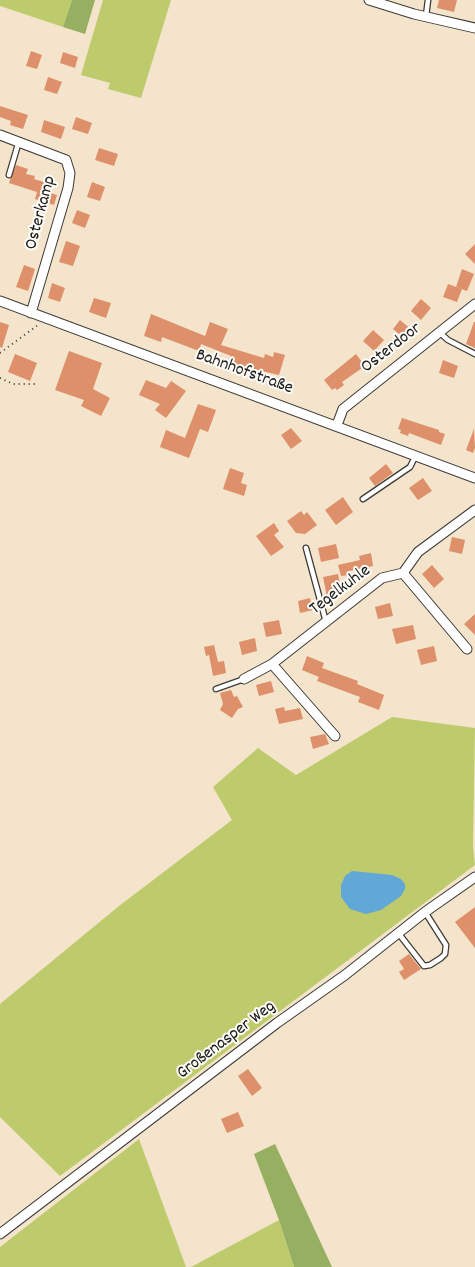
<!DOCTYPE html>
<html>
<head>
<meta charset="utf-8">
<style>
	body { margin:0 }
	canvas { display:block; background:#f4e4cb }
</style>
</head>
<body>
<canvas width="475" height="1267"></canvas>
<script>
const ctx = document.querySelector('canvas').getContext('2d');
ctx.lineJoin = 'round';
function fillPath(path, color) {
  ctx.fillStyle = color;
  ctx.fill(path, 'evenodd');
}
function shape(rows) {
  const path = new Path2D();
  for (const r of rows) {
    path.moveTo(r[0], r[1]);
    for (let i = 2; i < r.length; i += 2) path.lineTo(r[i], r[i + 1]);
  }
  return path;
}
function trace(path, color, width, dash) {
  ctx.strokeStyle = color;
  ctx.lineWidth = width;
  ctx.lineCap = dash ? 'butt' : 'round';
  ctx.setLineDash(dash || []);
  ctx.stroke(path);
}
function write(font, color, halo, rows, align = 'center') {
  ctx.font = font + ' Dekko,sans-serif';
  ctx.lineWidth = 4;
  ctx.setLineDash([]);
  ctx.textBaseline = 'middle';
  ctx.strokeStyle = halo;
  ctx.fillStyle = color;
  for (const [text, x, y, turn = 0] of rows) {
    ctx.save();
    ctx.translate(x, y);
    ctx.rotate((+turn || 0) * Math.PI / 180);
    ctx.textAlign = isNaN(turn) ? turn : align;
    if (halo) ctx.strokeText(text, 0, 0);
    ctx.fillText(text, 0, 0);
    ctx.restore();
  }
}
fillPath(shape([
	[0,0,72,0,63,27,0,6],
	[103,0,171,0,141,98,108,89,110,83,81,75],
	[392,717,475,728,473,846,475,865,60,1176,0,1117,0,1004,119,906,232,820,213,787,258,748,296,775],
	[139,1139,186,1267,0,1267,0,1247],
	[279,1220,294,1267,191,1267]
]), '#bdcb6d');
fillPath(shape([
	[72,0,95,0,85,34,63,27],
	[275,1144,332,1267,294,1267,279,1220,254,1154]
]), '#96af60');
fillPath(shape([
	[352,871,392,875,401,879,405,884,405,889,401,896,381,910,366,914,350,909,341,897,341,885,345,876]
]), '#61a7d7');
fillPath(shape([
	[439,0,457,0,454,12,437,8],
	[31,51,42,55,37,69,26,66],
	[63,52,78,57,75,68,60,63],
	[48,77,62,82,57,94,44,90],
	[0,106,28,115,23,129,10,125,11,121,0,117],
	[76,117,92,123,88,134,72,129],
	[44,120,65,127,61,139,41,132],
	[99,148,118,154,114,166,95,160],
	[16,165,28,169,26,174,35,176,34,179,50,184,47,192,57,195,54,205,35,199,37,192,9,183],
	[92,182,105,187,100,201,87,197],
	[77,210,90,215,85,228,72,223],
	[66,241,80,246,73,266,59,262],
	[475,244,475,264,465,254],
	[24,265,35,269,28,291,16,287],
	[462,269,474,274,467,291,456,287],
	[52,283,65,288,60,302,48,298],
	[448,284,462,289,457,302,443,297],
	[94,298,111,303,106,318,89,312],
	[421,299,431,308,421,320,411,311],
	[151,314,205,336,210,322,228,329,221,345,264,358,265,354,273,357,274,352,285,355,279,375,228,363,231,356,201,344,199,351,162,337,161,342,144,336],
	[400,320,412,330,405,339,393,329],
	[0,322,9,325,2,348,0,347],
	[474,322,475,322,475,348,466,344],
	[373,330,384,340,374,351,363,341],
	[69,351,102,363,93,389,110,398,101,416,81,406,84,400,55,390],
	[15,354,37,363,30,381,8,372],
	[356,354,365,366,342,382,344,385,337,390,335,388,332,390,324,380],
	[443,360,458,366,454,378,439,373],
	[146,380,166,388,171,381,186,391,166,418,155,410,160,404,139,395],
	[198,404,216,410,208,432,200,429,189,458,160,447,166,430,185,438],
	[402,418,439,430,439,432,445,434,441,445,409,433,408,436,400,433,401,430,398,429],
	[291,428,302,441,291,449,281,435],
	[474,429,475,448,473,453,466,450],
	[386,464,393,473,375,486,369,478],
	[230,468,244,473,241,483,247,485,244,496,223,489],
	[423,478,432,491,418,500,409,488],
	[343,497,353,512,336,525,325,510],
	[301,511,304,515,307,512,317,525,305,534,296,533,287,521],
	[274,523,279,531,274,535,284,547,271,556,256,536],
	[452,537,465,540,462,554,449,551],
	[336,544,339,558,321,562,318,548],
	[371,553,373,566,349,571,349,575,341,576,338,565,360,560,359,556],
	[432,565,444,579,434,588,422,574],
	[338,574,341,588,336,589,337,595,327,597,323,577],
	[310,598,313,610,300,613,298,601],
	[390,603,393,616,378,619,375,607],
	[475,614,475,635,464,624],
	[279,620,282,634,266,637,263,623],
	[413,625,416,639,396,644,392,629],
	[255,638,257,651,242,655,239,642],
	[214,645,218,662,224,661,226,673,213,676,209,655,206,656,204,647],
	[434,646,437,661,421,665,417,650],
	[307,656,324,663,322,668,358,681,357,684,384,695,379,710,358,702,360,697,317,681,319,677,302,670],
	[271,681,274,692,259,696,256,685],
	[231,690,234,697,237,696,243,707,238,709,232,718,220,710,223,704,220,693],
	[284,707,285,711,300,708,303,719,279,724,275,709],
	[325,734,329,744,313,749,310,737],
	[475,907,475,948,455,922],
	[409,954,421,969,404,980,399,972,404,969,399,961],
	[248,1069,262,1088,252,1096,238,1076],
	[238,1112,244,1126,227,1133,221,1119]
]), '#dd9069');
const service = shape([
	[426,16,428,0],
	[9,175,19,141],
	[439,332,448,340,475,354],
	[363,499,410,467,416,455],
	[306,548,326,622],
	[216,689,244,679],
	[399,934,424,966,430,965,441,958,445,954,446,945,425,912]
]);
const minor = shape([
	[369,0,414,14,475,28],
	[0,135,66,160,70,173,68,188,31,313],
	[0,301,475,478],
	[337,425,343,409,475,304],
	[403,573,467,649],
	[272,664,335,736],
	[244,679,272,664,382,578,403,573,418,552,475,510],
	[0,1234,277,1023,345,975,425,912,475,877]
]);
trace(service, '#3c3a36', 7);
trace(minor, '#3c3a36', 11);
trace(shape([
	[0,353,38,325],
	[0,378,13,384,35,384]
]), '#3c3a36', 2, [1, 4]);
trace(service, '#fff', 4.5);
trace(minor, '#fff', 9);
write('18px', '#1c1c1c', '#fdfcf7', [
	["Osterkamp",42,213,-75],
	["Osterdoor",392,349,-38],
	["Bahnhofstraße",244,373,20],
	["Tegelkuhle",341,591,-37],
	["Großenasper Weg",227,1041,-37]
]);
</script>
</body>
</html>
